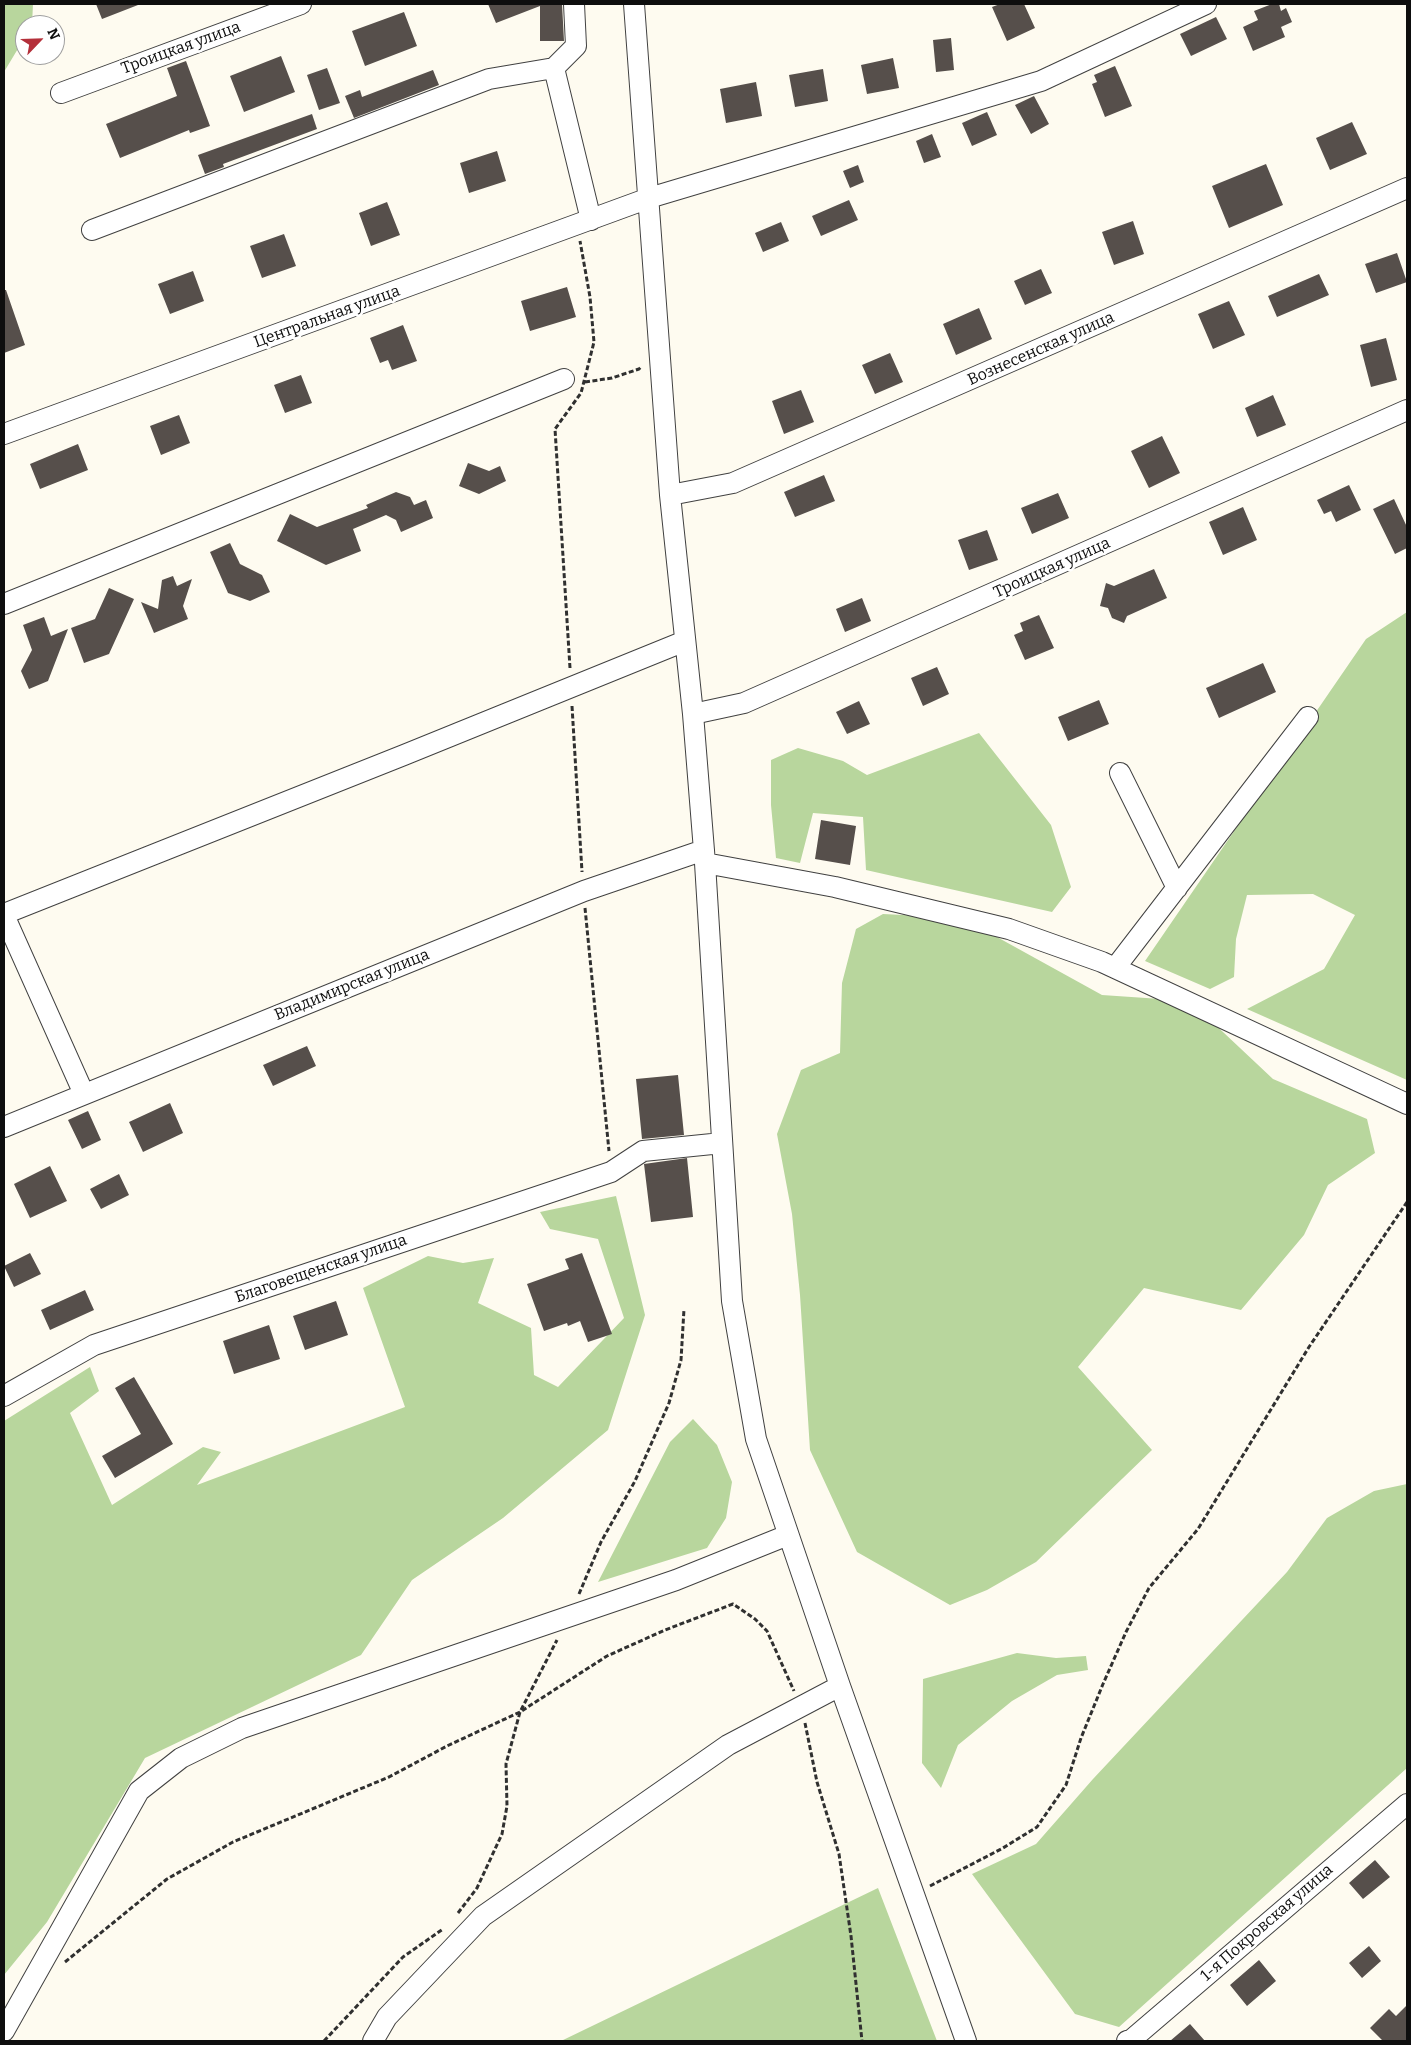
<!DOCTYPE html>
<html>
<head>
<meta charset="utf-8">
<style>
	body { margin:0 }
	#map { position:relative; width:1411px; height:2045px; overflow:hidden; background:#fefbf0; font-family:Bitter,serif }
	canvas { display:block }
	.frame { position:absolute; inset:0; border:5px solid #0e0e0e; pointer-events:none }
	.north { position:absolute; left:15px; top:15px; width:50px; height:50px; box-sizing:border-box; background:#fff; border:1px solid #9f9f9f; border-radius:50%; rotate:66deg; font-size:14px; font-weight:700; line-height:20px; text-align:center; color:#0e0e0e }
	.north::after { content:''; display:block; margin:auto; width:18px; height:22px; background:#b4303a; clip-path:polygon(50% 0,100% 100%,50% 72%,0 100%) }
</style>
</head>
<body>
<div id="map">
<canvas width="1411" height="2045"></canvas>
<div class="frame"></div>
<div class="north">N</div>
</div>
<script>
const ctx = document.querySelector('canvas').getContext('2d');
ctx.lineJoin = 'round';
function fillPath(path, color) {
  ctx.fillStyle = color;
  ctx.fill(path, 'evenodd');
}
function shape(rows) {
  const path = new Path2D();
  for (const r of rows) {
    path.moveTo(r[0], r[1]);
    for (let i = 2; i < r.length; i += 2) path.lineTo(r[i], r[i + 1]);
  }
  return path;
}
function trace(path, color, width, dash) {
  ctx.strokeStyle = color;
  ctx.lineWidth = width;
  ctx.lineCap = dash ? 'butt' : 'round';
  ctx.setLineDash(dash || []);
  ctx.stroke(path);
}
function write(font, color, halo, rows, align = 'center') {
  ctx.font = font + ' Bitter,serif';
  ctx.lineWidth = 5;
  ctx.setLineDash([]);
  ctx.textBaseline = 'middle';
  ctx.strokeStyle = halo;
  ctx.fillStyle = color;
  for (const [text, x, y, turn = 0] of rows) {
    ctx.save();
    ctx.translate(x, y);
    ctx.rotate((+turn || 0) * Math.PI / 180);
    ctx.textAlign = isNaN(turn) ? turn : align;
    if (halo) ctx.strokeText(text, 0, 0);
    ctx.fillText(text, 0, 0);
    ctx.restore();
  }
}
fillPath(shape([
	[4,4,33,4,32,25,25,25,25,37,4,72],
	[1407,612,1407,1080,1247,1009,1324,969,1355,915,1313,894,1247,895,1236,939,1234,977,1210,989,1145,961,1366,639],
	[979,733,1051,825,1071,887,1052,912,866,870,863,817,813,813,800,863,776,858,771,805,771,760,798,748,843,761,867,775],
	[948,910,1102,995,1190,1001,1273,1079,1367,1119,1375,1153,1328,1185,1304,1235,1241,1310,1144,1288,1078,1367,1152,1450,1036,1562,987,1590,950,1605,857,1552,810,1450,800,1295,792,1214,777,1134,801,1070,840,1053,842,983,856,929,883,914,922,916],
	[616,1196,645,1315,608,1430,503,1518,412,1580,361,1655,145,1758,47,1922,4,1975,4,1421,90,1367,99,1391,70,1413,112,1505,203,1447,221,1452,197,1485,405,1407,363,1288,428,1256,463,1263,494,1258,478,1303,531,1328,534,1375,558,1387,624,1318,598,1239,550,1229,540,1212],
	[693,1419,717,1445,732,1482,726,1518,707,1548,598,1582,670,1442],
	[1407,1484,1407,1768,1119,2027,1075,2014,972,1874,1036,1844,1093,1779,1287,1572,1327,1518,1374,1491],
	[1017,1653,1056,1658,1086,1656,1088,1670,1057,1675,1012,1701,958,1745,941,1788,922,1763,923,1679],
	[878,1888,937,2041,561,2041]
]), '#b8d69d');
fillPath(shape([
	[96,4,138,4,138,5,102,19],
	[488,4,562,4,564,41,540,41,540,6,496,23],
	[1000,4,1024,4,1035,28,1007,41,992,7],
	[1272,4,1279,4,1281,11,1286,8,1292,22,1281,27,1285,37,1253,51,1243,27,1258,20,1254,11],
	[404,12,417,46,365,66,352,31],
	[1216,17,1227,39,1191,56,1180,34],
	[951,38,954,70,936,72,933,40],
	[281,56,295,92,244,112,230,76],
	[893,58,899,88,867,94,861,65],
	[186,61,210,126,190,133,189,130,120,158,106,124,177,96,167,68],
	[1115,66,1132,106,1105,117,1092,84,1097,82,1094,75],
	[327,68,340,103,319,110,307,75],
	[823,69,828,101,795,107,789,75],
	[433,70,439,85,354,118,345,96,360,90,362,97],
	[756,82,762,116,726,123,720,89],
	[1034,96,1049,124,1031,134,1015,105],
	[987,112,997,135,972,146,962,123],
	[312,114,317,129,223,164,224,167,205,174,198,155],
	[1352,122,1367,154,1330,170,1316,138],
	[932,134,941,157,924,163,916,141],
	[497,151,506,181,469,193,460,163],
	[1266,164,1283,205,1229,228,1212,186],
	[858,165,864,182,850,188,843,171],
	[849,200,858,220,821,236,812,216],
	[387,202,400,235,371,246,359,213],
	[1133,221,1144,254,1114,265,1102,232],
	[781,222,789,241,763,252,755,233],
	[284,234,296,266,262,278,250,246],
	[1397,253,1407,282,1376,293,1365,264],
	[1041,269,1052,293,1025,305,1014,281],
	[193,271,204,301,170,314,158,284],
	[1319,274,1329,295,1277,317,1268,296],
	[567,287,576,317,530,331,521,301],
	[4,290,6,290,25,345,4,353],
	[1229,301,1245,335,1213,349,1198,314],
	[979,308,992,339,956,355,943,324],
	[403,325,417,361,392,370,388,360,380,363,370,338],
	[1386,338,1397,380,1371,387,1360,345],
	[890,353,903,382,875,394,862,365],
	[301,375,312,403,285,413,274,385],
	[801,390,814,422,784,434,772,401],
	[1273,395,1286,425,1257,437,1245,408],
	[179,415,190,443,161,455,150,426],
	[1162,436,1180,473,1149,488,1131,451],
	[78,444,88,470,40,489,30,464],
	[468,463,489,471,500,466,506,481,479,494,459,486],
	[824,475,835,501,795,517,784,492],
	[1349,485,1361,510,1336,522,1331,511,1324,514,1317,500],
	[396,492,410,497,414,505,426,500,433,518,401,532,396,520,386,515,353,529,361,551,326,565,277,541,290,514,317,527,368,508,366,505],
	[1058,493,1069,518,1032,534,1021,508],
	[1394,499,1407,527,1407,548,1395,554,1373,509],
	[1243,507,1257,540,1223,555,1209,522],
	[987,530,998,560,969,570,958,540],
	[230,543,240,564,262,575,270,592,250,601,228,593,210,552],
	[1154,569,1167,598,1127,616,1124,623,1112,618,1108,608,1100,606,1106,583,1114,586],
	[173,576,177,586,192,579,183,606,188,619,154,633,141,602,158,609,162,580],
	[109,588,134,599,109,654,84,663,71,628,95,619],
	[862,598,871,621,845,632,836,609],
	[1039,615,1054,648,1025,660,1014,635,1023,631,1020,623],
	[44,617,51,636,68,629,48,681,29,689,21,671,32,650,23,625],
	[1263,663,1276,692,1219,718,1206,688],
	[937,667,949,694,923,706,911,678],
	[1099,700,1109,724,1068,741,1058,717],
	[859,701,870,724,847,734,836,712],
	[821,820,856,826,850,865,815,859],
	[307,1046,316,1066,273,1086,263,1065],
	[678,1075,684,1135,642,1139,636,1079],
	[170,1103,183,1133,143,1152,129,1122],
	[88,1111,101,1140,82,1149,68,1120],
	[687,1158,693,1217,651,1222,644,1164],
	[50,1166,67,1201,30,1218,14,1184],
	[119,1174,129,1195,101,1209,90,1189],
	[30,1253,41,1274,14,1287,4,1266],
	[582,1253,612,1334,588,1342,580,1321,568,1326,567,1323,544,1331,527,1284,569,1269,565,1259],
	[85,1290,94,1310,50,1330,41,1310],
	[336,1301,348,1335,305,1350,293,1316],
	[269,1325,280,1359,234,1374,223,1341],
	[134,1377,173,1444,115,1478,102,1456,141,1434,115,1388],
	[1375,1860,1390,1877,1363,1899,1349,1883],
	[1369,1946,1381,1961,1362,1978,1349,1963],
	[1259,1960,1276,1981,1247,2006,1230,1985],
	[1407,2005,1407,2041,1383,2041,1370,2028,1389,2009,1396,2016],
	[1190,2024,1205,2041,1170,2041]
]), '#564f4b');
const minor = shape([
	[574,4,576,46,554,68,591,220],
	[634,4,670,495,693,714,705,863,732,1301,756,1439,840,1686,966,2041],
	[61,93,301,4],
	[92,230,489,79,554,68],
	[4,434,649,198,1041,81,1206,4],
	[670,495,733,483,1407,188],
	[4,604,564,379],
	[693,714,744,703,1407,410],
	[1120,773,1177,888],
	[705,863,835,887,1009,929,1102,962,1407,1104],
	[4,914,404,755,685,641],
	[4,915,84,1094],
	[1115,968,1308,717],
	[4,1127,584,891,704,850],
	[4,1396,94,1345,611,1172,643,1151,722,1143],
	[4,2031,139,1791,181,1758,242,1728,676,1580,788,1535],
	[373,2041,387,2017,483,1916,728,1745,840,1686],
	[1127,2041,1131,2040,1407,1804]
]);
trace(minor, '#414141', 22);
trace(shape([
	[585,382,612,378,639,369,642,366],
	[570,668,555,429,581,393,594,342,590,297,580,241],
	[572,706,582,872],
	[585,908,609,1151],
	[579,1594,601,1542,635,1481,669,1403,681,1360,684,1309],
	[805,1723,817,1782,839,1854,851,1936,862,2041],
	[930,1886,1003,1848,1037,1827,1066,1785,1081,1738,1103,1684,1126,1632,1149,1588,1198,1529,1309,1347,1407,1202],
	[458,1913,477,1888,502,1834,507,1806,506,1764,520,1712,557,1640],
	[65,1962,167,1879,233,1842,389,1777,447,1746,520,1712,607,1656,665,1630,733,1604,755,1619,767,1631,794,1691],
	[324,2041,403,1957,443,1929]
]), '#303030', 3, [5, 2.5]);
trace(minor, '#fff', 20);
write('16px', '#0e0e0e', '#fff', [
	["Троицкая улица",181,48,-20],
	["Центральная улица",327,317,-20],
	["Вознесенская улица",1041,349,-24],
	["Троицкая улица",1052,568,-24],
	["Владимирская улица",352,985,-22],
	["Благовещенская улица",321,1269,-19],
	["1-я Покровская улица",1267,1923,-41]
]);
</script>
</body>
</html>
